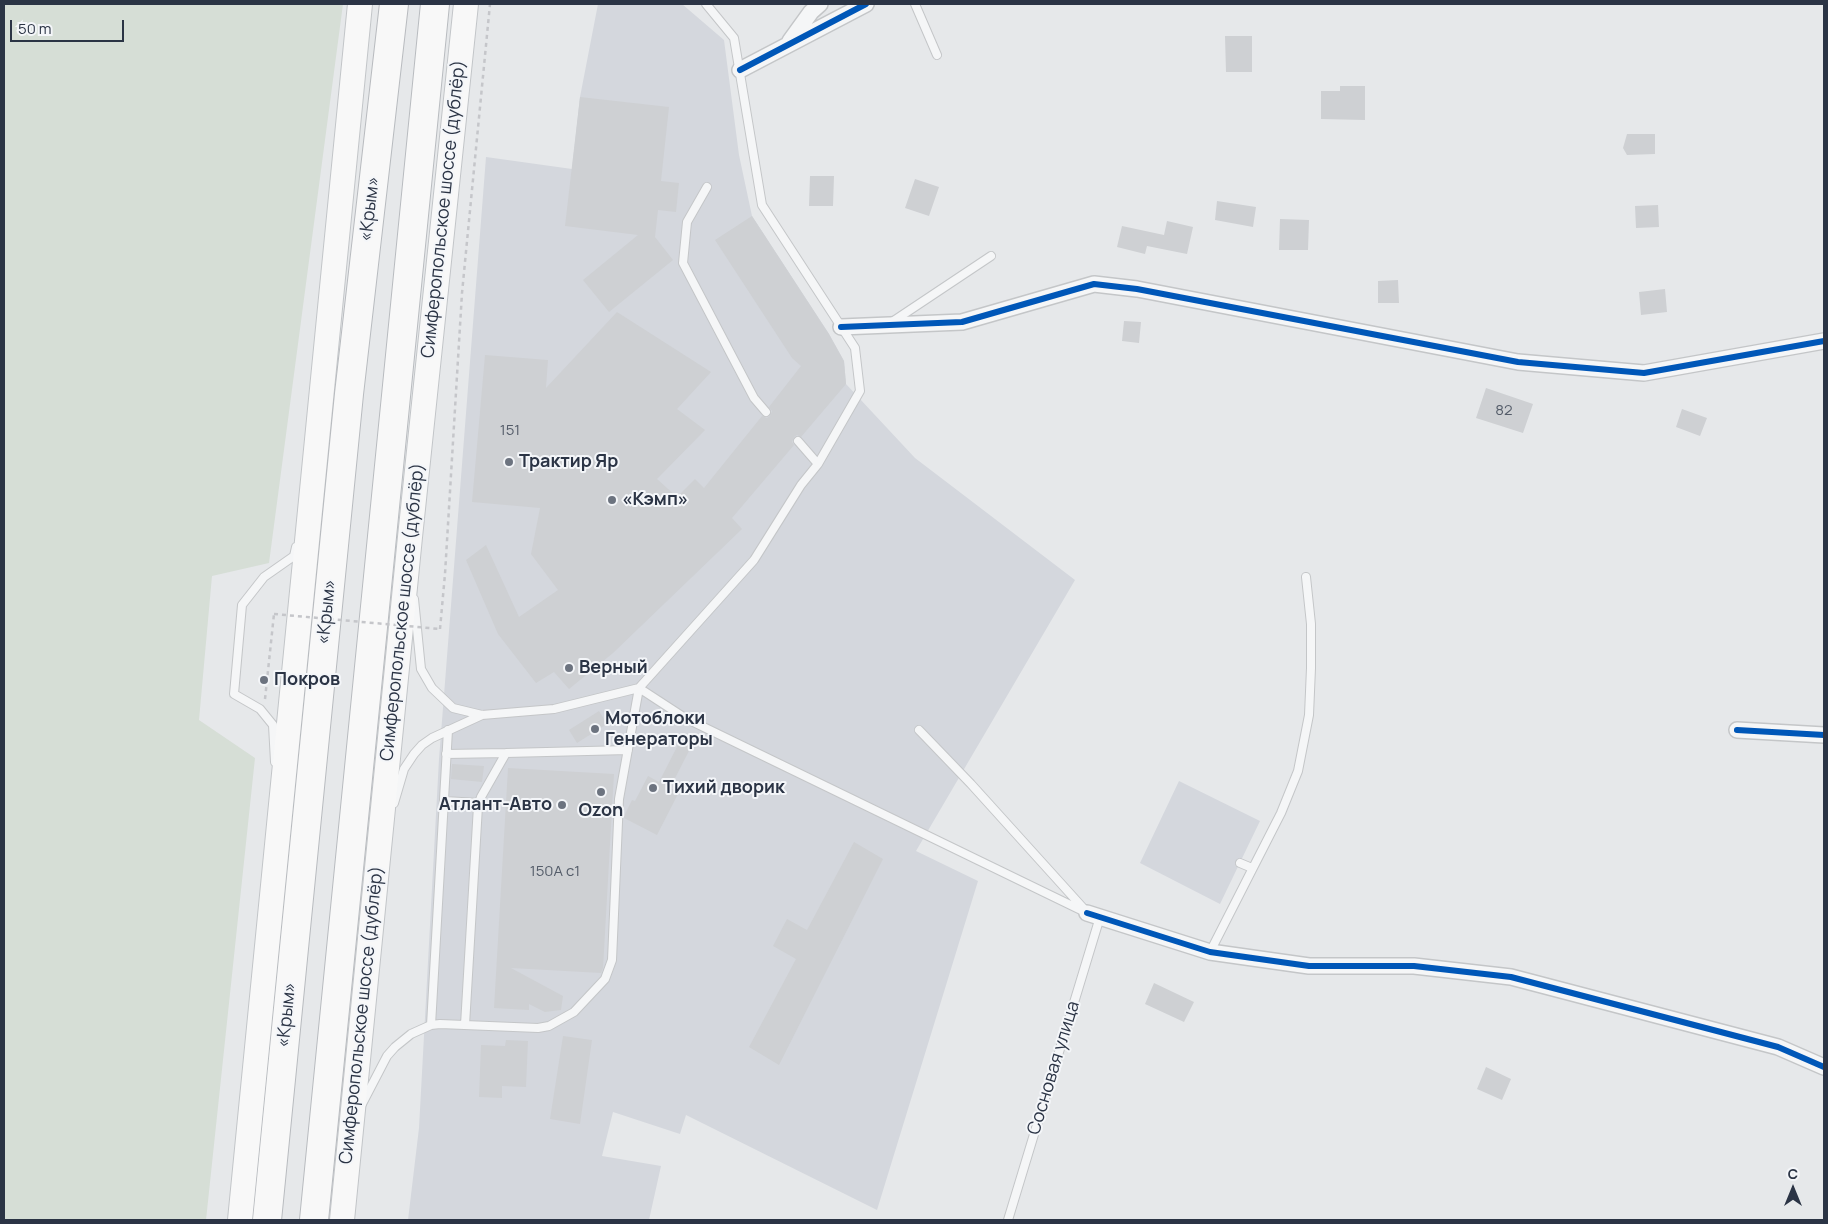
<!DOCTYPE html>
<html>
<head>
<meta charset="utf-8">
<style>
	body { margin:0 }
	#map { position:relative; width:1828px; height:1224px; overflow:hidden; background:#e6e8ea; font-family:Manrope,sans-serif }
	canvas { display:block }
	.frame { position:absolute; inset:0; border:5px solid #2b3445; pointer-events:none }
	.north { position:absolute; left:1768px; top:1164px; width:50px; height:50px; -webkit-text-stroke:4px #f4f6f9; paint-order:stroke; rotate:0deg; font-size:14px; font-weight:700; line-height:20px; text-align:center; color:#2b3445 }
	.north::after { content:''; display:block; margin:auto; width:18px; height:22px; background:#2b3445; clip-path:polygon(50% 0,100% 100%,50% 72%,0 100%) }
	.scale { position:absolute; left:10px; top:20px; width:114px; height:22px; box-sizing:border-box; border:2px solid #2b3445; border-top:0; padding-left:6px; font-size:15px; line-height:18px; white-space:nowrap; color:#2b3445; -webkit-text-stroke:4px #f4f6f9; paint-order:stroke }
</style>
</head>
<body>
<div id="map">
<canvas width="1828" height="1224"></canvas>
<div class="frame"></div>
<div class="north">С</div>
<div class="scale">50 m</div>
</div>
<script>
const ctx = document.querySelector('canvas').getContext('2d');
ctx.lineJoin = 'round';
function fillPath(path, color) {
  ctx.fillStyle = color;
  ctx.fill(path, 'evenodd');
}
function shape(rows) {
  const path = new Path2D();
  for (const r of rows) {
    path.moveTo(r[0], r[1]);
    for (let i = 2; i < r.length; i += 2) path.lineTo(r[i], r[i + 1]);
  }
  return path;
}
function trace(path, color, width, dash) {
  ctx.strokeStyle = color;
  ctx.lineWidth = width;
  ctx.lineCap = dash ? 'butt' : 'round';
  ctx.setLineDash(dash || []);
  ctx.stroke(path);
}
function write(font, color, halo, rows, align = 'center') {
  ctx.font = font + ' Manrope,sans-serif';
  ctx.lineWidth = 4;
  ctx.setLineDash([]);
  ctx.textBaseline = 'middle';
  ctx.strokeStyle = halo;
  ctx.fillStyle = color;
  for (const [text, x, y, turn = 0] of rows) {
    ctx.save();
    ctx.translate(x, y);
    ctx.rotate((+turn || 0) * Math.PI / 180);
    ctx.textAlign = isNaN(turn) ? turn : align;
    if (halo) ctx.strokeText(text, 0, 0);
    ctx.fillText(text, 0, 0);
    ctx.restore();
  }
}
fillPath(shape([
	[598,4,682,4,724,40,739,155,752,216,829,334,844,361,846,384,915,458,1075,580,916,851,978,881,877,1210,686,1115,680,1134,613,1112,602,1156,661,1166,649,1220,408,1220,419,1128,439,759,486,157,572,169,580,97],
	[1179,781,1260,821,1220,904,1140,863]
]), '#d4d7dd');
fillPath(shape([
	[4,4,343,4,269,563,212,576,199,720,255,758,206,1220,4,1220]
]), '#d6ded6');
fillPath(shape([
	[1225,36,1252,36,1252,72,1226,72],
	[1340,86,1365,86,1365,120,1321,119,1321,91,1340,91],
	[580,97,669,107,661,181,679,183,676,212,658,210,655,237,673,260,609,312,583,280,638,235,565,226],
	[1627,134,1655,134,1655,154,1627,155,1623,148],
	[810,176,834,176,833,206,809,206],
	[915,179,939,187,929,216,905,208],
	[1217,201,1256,207,1253,227,1215,220],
	[1658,205,1659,227,1636,228,1635,206],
	[752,216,829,334,844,361,846,384,801,437,797,435,794,437,792,442,794,445,732,518,742,529,613,653,569,689,554,672,536,683,498,634,466,560,486,545,519,617,558,590,531,554,540,508,472,502,485,355,548,360,546,388,617,312,711,372,677,409,705,430,657,479,677,497,695,479,704,488,762,416,767,418,770,416,772,411,769,407,801,366,792,358,715,240],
	[1280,219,1309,220,1308,250,1279,250],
	[1167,221,1193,227,1187,254,1147,246,1145,254,1117,247,1122,226,1164,235],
	[1398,280,1399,303,1378,303,1378,281],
	[1665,289,1667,312,1641,315,1639,292],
	[1124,321,1141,322,1139,343,1122,341],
	[1486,388,1533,404,1523,433,1476,418],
	[1682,409,1707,418,1700,436,1676,427],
	[599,711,607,724,577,743,569,730],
	[680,741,691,747,670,788,679,792,657,835,624,818,624,816,632,800,635,801,648,776,659,782],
	[452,764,484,766,482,782,451,779],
	[508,768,614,774,603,968,601,973,511,968,563,996,561,1010,545,1012,529,1004,529,1010,494,1008],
	[854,842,883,859,779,1065,749,1047,796,959,773,946,787,919,807,930],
	[1154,983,1194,1002,1184,1022,1145,1004],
	[563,1036,592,1040,580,1124,550,1119],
	[506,1040,528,1041,526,1087,502,1086,502,1098,479,1097,481,1045,505,1046],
	[1486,1067,1511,1079,1502,1100,1477,1089]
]), '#ced0d3');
const service = shape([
	[915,4,937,55],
	[707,187,687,222,683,263,754,398,766,412],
	[892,322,991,256],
	[798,441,818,464],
	[414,599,421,669,432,688,453,708,482,715,554,709,639,688,754,560,801,485,818,464,860,391,855,348,762,205,734,38,706,4],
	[919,730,971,784,1084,909],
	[446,754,506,753],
	[275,762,273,725,260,709,234,694,242,605,264,577,294,556,296,547],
	[444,801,479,803],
	[394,803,404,769,414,754,422,745,432,738,482,715],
	[1240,863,1252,868],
	[1210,952,1281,813,1298,771,1309,715,1311,668,1311,624,1306,577],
	[431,1025,448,730],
	[465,1025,478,806,481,797,506,753,628,750],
	[362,1104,387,1056,395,1047,411,1034,431,1025,440,1024,538,1028,549,1026,574,1012,605,979,612,960,619,799,639,688,685,718,1087,913],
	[1008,1220,1100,917]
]);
const minor = shape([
	[790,41,811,12,820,4],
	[740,70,866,4],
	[841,327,962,322,1094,284,1137,289,1518,362,1644,373,1824,341],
	[1737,730,1824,735],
	[1087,913,1210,952,1309,966,1414,966,1511,977,1778,1047,1824,1067]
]);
const primary = shape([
	[240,1220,360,4],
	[342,1220,410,537,466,4]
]);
const motorway = shape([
	[267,1220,349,394,394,4],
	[314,1220,435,4]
]);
trace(service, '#c4c6c8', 10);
trace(minor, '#c4c6c8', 18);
trace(primary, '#c2c5c8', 26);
trace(motorway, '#b8bbbf', 30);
trace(shape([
	[440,629,445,574,462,293,490,4],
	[265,699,274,614]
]), '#c5c6ca', 2.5, [4, 4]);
trace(service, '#f5f6f7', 8);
trace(minor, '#f5f6f7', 15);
trace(primary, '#f8f8f8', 24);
trace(motorway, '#f8f8f8', 28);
trace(shape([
	[274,614,440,629]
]), '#c5c6ca', 2.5, [4, 4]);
trace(shape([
	[740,70,866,4],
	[841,327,962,322,1094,284,1137,289,1518,362,1644,373,1824,341],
	[1737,730,1824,735],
	[1087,913,1210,952,1309,966,1414,966,1511,977,1778,1047,1824,1067]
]), '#0057b8', 6);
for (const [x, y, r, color] of [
	[509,462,5,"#6c737f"],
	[612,500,5,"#6c737f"],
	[569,668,5,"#6c737f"],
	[264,680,5,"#6c737f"],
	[595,729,5,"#6c737f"],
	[653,788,5,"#6c737f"],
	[601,792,5,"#6c737f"],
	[562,805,5,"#6c737f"]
]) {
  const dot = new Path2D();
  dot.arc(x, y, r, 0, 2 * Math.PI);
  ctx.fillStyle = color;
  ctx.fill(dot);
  trace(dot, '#f4f6f9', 2);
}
write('15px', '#545c69', null, [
	["82",1504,411],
	["151",510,431],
	["150А с1",555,872]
]);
write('18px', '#2b3445', '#f4f6f9', [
	["«Крым»",370,209,-83],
	["Симферопольское шоссе (дублёр)",444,209,-84],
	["«Крым»",327,612,-84],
	["Симферопольское шоссе (дублёр)",403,612,-84],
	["«Крым»",287,1015,-84],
	["Симферопольское шоссе (дублёр)",362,1015,-84],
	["Сосновая улица",1054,1068,-73]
]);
write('bold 18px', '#2b3445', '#f4f6f9', [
	["Трактир Яр",519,462],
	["«Кэмп»",622,500],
	["Верный",579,668],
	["Покров",274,680],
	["Мотоблоки",605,719],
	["Генераторы",605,740],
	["Тихий дворик",663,788],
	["Атлант-Авто",552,805,"right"],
	["Ozon",601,811,"center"]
], 'left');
</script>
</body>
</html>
